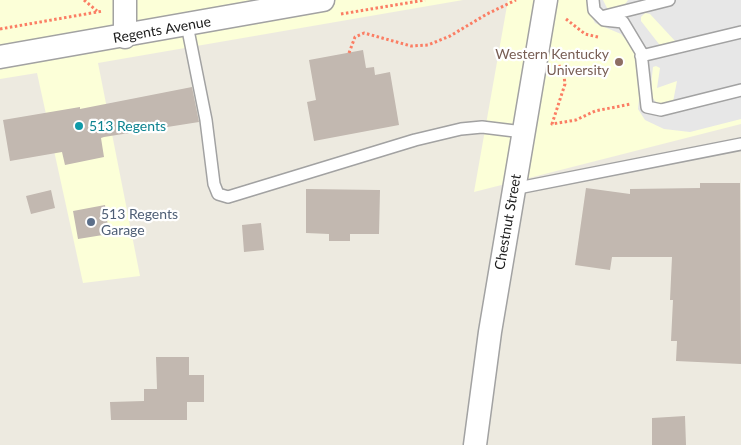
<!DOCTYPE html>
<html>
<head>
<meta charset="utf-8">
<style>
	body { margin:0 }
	canvas { display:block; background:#edeae0 }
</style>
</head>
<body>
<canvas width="741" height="445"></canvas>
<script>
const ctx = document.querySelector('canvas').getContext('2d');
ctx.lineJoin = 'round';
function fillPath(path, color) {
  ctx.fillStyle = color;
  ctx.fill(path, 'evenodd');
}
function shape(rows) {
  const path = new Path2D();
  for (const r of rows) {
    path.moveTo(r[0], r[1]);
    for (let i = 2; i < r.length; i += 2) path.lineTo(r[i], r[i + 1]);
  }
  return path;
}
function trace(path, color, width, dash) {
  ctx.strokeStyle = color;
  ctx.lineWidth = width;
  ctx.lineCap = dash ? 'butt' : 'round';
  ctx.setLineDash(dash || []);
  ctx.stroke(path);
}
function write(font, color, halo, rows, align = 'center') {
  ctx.font = font + ' Lato,sans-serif';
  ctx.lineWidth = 4.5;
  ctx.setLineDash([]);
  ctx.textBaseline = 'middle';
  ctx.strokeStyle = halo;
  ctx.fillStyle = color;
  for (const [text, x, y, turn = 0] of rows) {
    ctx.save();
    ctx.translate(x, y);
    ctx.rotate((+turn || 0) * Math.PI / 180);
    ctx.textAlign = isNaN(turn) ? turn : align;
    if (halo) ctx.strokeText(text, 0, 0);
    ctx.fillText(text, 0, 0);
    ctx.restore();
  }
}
fillPath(shape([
	[0,0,463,0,98,63,140,276,83,283,37,73,0,79],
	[508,0,741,0,741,124,474,192]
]), '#fcffd8');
fillPath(shape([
	[587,0,603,0,607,8,612,9,624,6,628,0,741,0,741,119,690,132,664,129,645,120,638,109,642,72,634,49,621,34,595,23,588,9],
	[645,13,650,14,676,42,676,46,662,48,641,21,641,17],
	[656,66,660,68,657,88,677,81,673,102,659,106,651,96,652,76,653,67]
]), '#e7e7e7');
fillPath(shape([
	[363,50,366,68,374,67,375,75,390,72,399,125,314,141,307,102,316,100,309,60],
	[192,87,199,122,104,137,101,138,104,157,65,165,62,152,10,161,3,120,80,107,80,109],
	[700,183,740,183,741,364,676,361,677,341,671,341,673,300,670,300,672,257,612,257,610,270,575,265,586,188,630,194,630,189,700,188],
	[306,189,380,190,379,234,350,234,350,241,329,241,329,234,306,233],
	[51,190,55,208,31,214,26,196],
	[105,205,109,234,78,239,73,211],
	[261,223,264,250,244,252,242,225],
	[156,357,189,357,189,375,204,375,204,402,187,402,187,420,111,420,110,402,144,401,144,389,157,389],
	[685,416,686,445,652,445,652,418]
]), '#c2b8b0');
const lane = shape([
	[593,0,594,10,604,20,623,22,641,52,647,107,661,110,741,90],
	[601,17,669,0],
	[187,25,206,120,214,184,218,194,228,197,415,140,461,129,482,127,523,132],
	[641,56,741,32],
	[513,189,741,144]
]);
const street = shape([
	[125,0,125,37],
	[0,57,323,0],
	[475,445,490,332,546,0]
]);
trace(lane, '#a2a2a2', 14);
trace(street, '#a2a2a2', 25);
trace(shape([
	[84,0,97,11],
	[341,14,425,0],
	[566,19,585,34,598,37],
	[0,29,103,11],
	[349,53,355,37,364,33,411,46,428,45,450,36,487,14,516,0],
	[559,65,564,76,565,84,552,124,576,120,595,111,631,104]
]), '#fb7e64', 3, [2.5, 2.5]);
trace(lane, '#fff', 11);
trace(street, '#fff', 22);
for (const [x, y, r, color] of [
	[619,62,5,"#8d6e63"],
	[79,126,5,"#0f9aa8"],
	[91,222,5,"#5c6f8a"]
]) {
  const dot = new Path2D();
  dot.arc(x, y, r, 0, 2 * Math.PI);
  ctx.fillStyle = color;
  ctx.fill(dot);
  trace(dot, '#fff', 2);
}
write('14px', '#1b1b1b', '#fff', [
	["Regents Avenue",162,30,-10],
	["Chestnut Street",508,222,-80]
]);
write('14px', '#785e54', '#fff', [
	["Western Kentucky",609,54],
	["University",609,70]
], 'right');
write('14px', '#0d838f', '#fff', [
	["513 Regents",89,126]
], 'left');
write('14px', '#4e5e75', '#fff', [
	["513 Regents",101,214],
	["Garage",101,230]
], 'left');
</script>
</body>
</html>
